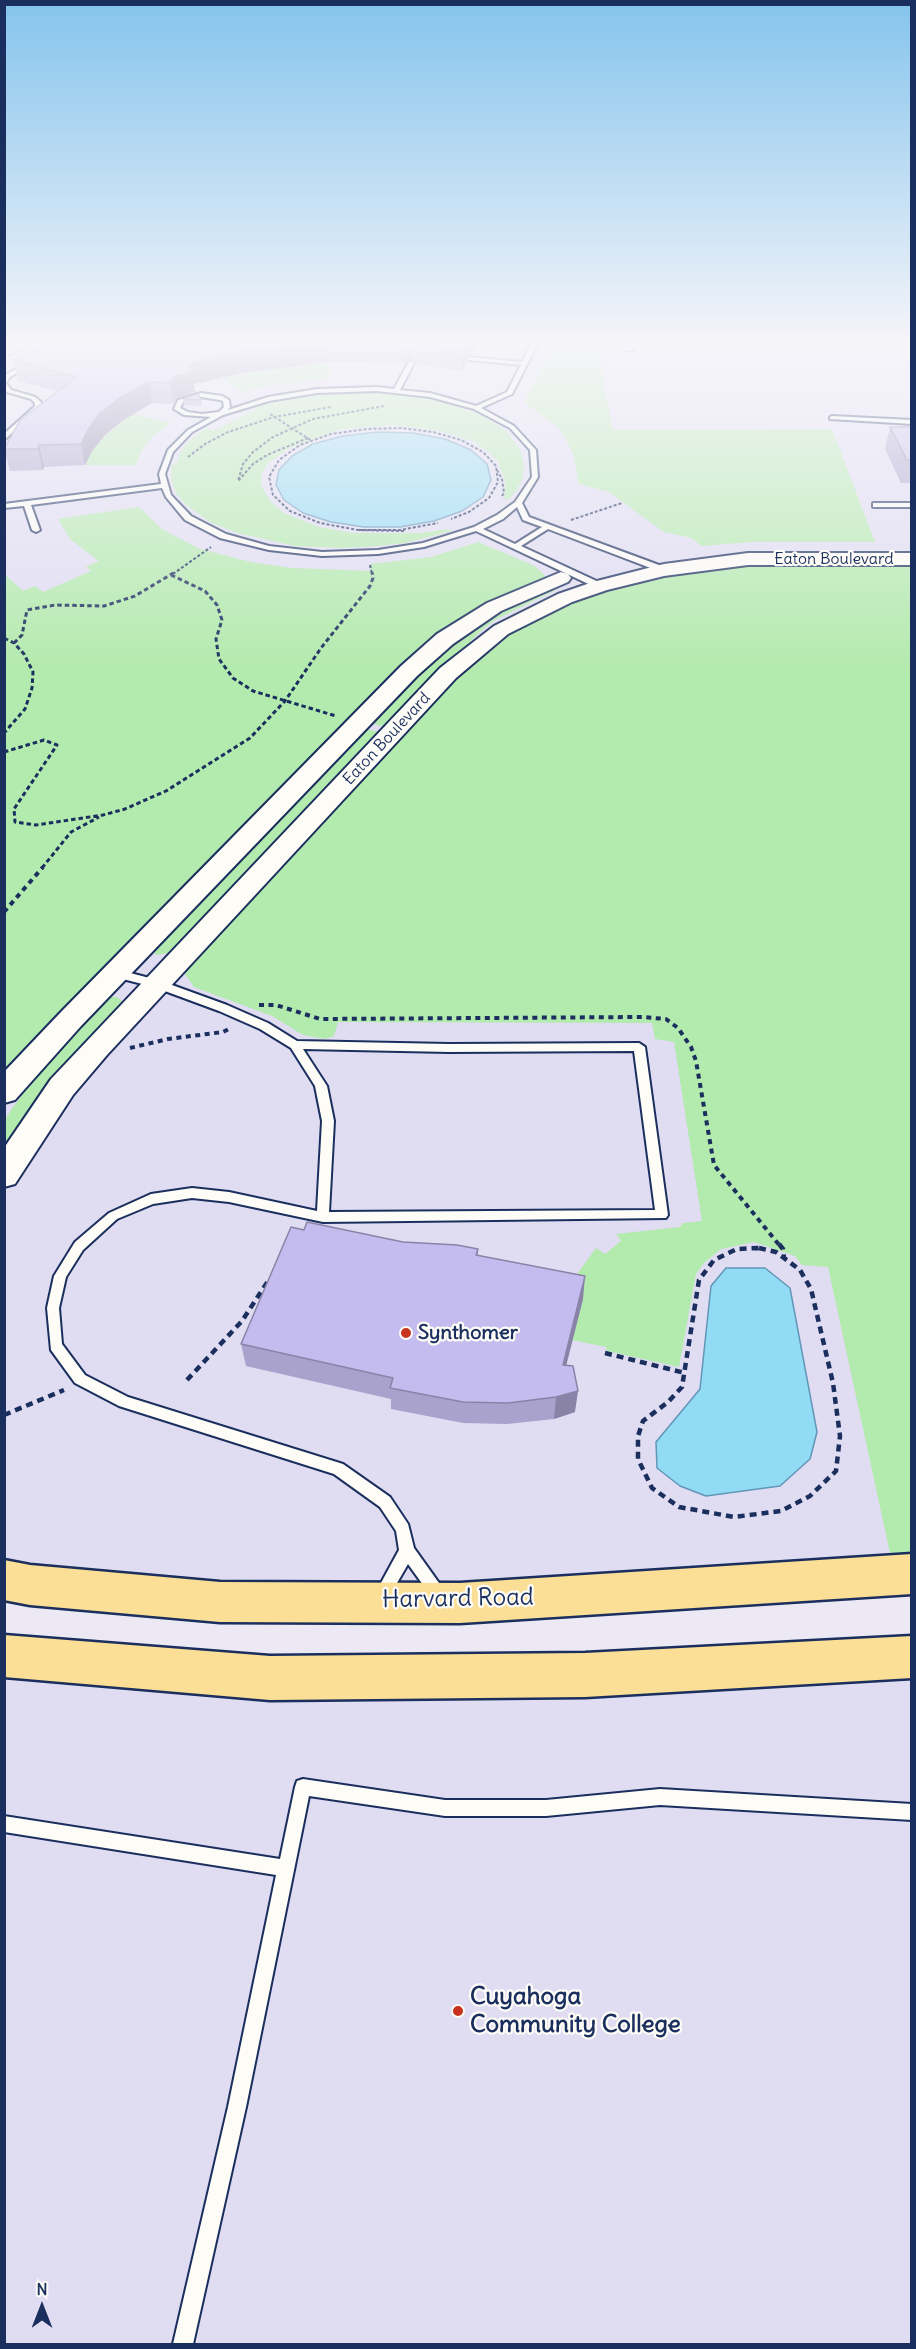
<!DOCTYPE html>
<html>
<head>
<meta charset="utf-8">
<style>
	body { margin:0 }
	#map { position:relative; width:916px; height:2349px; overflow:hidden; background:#ece9f4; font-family:Delius,sans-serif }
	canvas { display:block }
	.frame { position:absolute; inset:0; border:6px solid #1b2f5e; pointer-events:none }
	.north { position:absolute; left:12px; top:2277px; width:60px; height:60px; -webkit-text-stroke:4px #fdfcf7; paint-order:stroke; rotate:0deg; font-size:16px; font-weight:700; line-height:24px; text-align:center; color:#1b2f5e }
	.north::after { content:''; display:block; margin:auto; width:21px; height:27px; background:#1b2f5e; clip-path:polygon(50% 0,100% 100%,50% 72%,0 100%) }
</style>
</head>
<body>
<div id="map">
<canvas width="916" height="2349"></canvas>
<div class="frame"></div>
<div class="north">N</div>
</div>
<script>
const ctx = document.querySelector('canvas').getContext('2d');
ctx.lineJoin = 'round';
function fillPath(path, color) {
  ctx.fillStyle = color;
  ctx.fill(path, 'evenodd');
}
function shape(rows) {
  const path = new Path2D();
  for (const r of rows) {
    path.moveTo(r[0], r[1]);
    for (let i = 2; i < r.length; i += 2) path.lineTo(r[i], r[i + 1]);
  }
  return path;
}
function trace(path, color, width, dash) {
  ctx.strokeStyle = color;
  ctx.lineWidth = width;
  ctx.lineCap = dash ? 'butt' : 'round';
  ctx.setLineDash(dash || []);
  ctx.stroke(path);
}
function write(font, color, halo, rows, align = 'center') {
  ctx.font = font + ' Delius,sans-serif';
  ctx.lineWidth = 4.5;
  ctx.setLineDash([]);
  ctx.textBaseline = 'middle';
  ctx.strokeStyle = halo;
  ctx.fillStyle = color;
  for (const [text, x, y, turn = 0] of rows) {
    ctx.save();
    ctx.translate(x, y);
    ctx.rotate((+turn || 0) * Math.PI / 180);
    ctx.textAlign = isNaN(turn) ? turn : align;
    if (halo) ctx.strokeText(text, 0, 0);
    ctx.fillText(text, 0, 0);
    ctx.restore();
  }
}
fillPath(shape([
	[4,343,911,343,911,1574,460,1603,5,1580],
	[4,1656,911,1657,911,2344,5,2344]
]), '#e0dcf2');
fillPath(shape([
	[554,343,599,343,605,392,613,430,832,429,875,542,751,542,701,546,692,538,664,532,609,492,579,484,573,453,559,428,524,402],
	[327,363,332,378,268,386,243,392,223,378,285,366],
	[356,391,425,397,480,414,506,431,520,449,524,464,523,477,518,488,508,500,503,498,505,494,505,480,497,460,476,442,440,431,394,425,341,429,290,448,267,464,262,474,261,485,270,501,284,513,319,527,353,533,420,533,448,529,452,531,405,543,377,546,344,548,295,546,237,533,210,522,185,504,176,493,171,480,172,465,176,465,180,452,191,439,206,428,214,430,258,409,255,406,286,399],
	[133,414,171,423,152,437,141,452,136,465,85,465,92,451,105,435],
	[139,507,163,530,200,549,251,562,292,568,371,571,370,564,431,557,478,542,533,565,542,572,549,583,445,639,5,1092,5,575,23,591,35,586,43,592,91,571,86,567,99,561,70,539,58,519],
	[911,559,911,1574,895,1576,828,1267,802,1265,795,1256,754,1242,721,1249,704,1263,696,1274,679,1367,607,1351,606,1347,572,1340,582,1299,562,1295,596,1248,605,1254,621,1241,616,1234,680,1227,683,1223,702,1221,674,1042,655,1039,652,1023,338,1022,334,1036,325,1039,303,1035,272,1016,194,987,185,974,191,963,472,652,565,598,704,564],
	[552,588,556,590,495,620,482,630,384,727,371,723,406,685,446,648,507,606],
	[365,729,380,732,170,953,156,955,153,951],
	[109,997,117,997,122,1001,119,1007,79,1048,5,1145,5,1120,11,1110,44,1065,103,1000]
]), '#b3eaad');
const water = shape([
	[378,432,413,433,445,439,471,450,487,464,491,480,483,497,462,511,434,521,400,527,364,527,331,522,303,513,284,500,276,485,279,470,292,456,313,444,343,436,378,432],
	[726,1268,765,1268,790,1288,817,1432,810,1459,780,1486,706,1496,680,1486,657,1468,656,1442,700,1389,711,1286,726,1268]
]);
fillPath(water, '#92dbf4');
trace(water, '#6296b8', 1.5);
const service = shape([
	[532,343,538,343,512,394,481,408,514,426,536,450,538,477,522,503,529,517,667,568,667,572,661,572,548,529,521,546,603,584,603,588,597,588,476,531,424,547,378,554,322,556,269,550,220,538,185,520,166,497,162,488,31,505,40,530,36,532,32,530,24,506,4,508,4,504,161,484,159,474,168,450,188,430,211,417,184,415,174,409,178,400,201,393,222,396,229,400,230,407,228,410,268,397,317,389,377,387,394,389,408,363,411,361,414,363,400,390,430,393,476,406,507,392,521,365,469,360,467,357,522,362,532,343],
	[377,391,430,397,474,409,510,428,530,450,532,477,515,502,497,515,474,527,423,543,378,550,322,552,269,546,226,534,191,516,171,495,165,474,173,452,192,432,223,415,269,401,317,393,377,391],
	[201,397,220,400,223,401,224,407,219,412,202,414,188,412,180,408,183,402,201,397],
	[517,507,523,520,542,527,515,544,483,529,503,519,517,507],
	[612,343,620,343,633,350,628,351,612,343],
	[27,363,32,364,10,377,6,383,11,390,35,397,41,402,41,407,4,440,4,434,35,406,35,403,31,399,7,392,4,390,5,375,27,363],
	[832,416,912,420,912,424,830,419,830,417,832,416],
	[873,503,912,503,912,507,873,507,873,503],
	[115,969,161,981,227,1005,268,1023,297,1041,449,1044,639,1043,645,1047,668,1215,666,1218,323,1222,229,1202,192,1198,153,1204,117,1219,83,1250,66,1277,59,1308,62,1344,85,1375,128,1397,343,1464,390,1497,408,1524,414,1548,444,1590,447,1595,444,1600,439,1602,434,1600,408,1564,386,1602,381,1604,376,1602,373,1597,376,1592,399,1550,396,1531,380,1507,334,1474,119,1406,75,1383,51,1350,47,1308,54,1276,75,1242,109,1213,151,1194,192,1188,229,1192,317,1211,322,1121,315,1086,291,1048,260,1029,219,1011,154,987,111,976,110,973,111,970,115,969],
	[303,1049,449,1052,634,1051,655,1210,329,1212,334,1121,327,1086,303,1049],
	[303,1779,445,1800,546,1800,660,1789,912,1804,912,1820,660,1805,546,1816,445,1816,309,1796,246,2107,193,2344,173,2344,228,2107,276,1875,4,1832,4,1816,280,1859,295,1787,297,1781,303,1779]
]);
const tertiary = shape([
	[748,553,912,553,912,565,748,565,664,576,607,590,572,602,508,634,456,678,107,1055,73,1095,15,1184,4,1187,4,1148,51,1079,440,668,494,626,558,594,593,582,664,564,748,553],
	[561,572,568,574,571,578,568,582,501,611,453,644,417,676,81,1026,15,1100,4,1103,4,1072,61,1012,401,666,437,634,487,603,561,572]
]);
const primary = shape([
	[912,1554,912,1594,460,1623,220,1622,30,1605,4,1600,4,1560,30,1565,220,1582,460,1583,912,1554],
	[4,1635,270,1656,585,1653,912,1636,912,1678,585,1697,270,1700,4,1677,4,1635]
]);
trace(service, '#1b2f5e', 4);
trace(tertiary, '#1b2f5e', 4);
trace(primary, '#1b2f5e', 5);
trace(shape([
	[10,355,32,343],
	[270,414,312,441],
	[308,438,267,455,253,464,238,481,243,464,253,452,273,437,313,419,384,406],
	[188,457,205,444,228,432,274,417,331,407],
	[497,470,502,479,504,493,502,496],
	[571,520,622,503],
	[358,530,400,530,438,523],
	[404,531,358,530,320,523,290,511,273,495,269,477,279,460,300,445,331,434,367,429,401,428,433,432,461,440,483,452,496,466,498,482,489,498,469,512,451,519],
	[370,565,372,574],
	[173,574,211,547]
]), '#1b2f5e', 2, [3, 2]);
trace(shape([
	[171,575,205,591,217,605,222,620,216,639,219,659,233,678,253,691,336,716],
	[4,638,14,643,24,654,33,672,32,688,25,709,4,733],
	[14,643,22,635,27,610,55,605,104,606,135,596,175,572],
	[4,752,44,740,57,745,14,809,15,822,36,825,103,815,125,809,166,791,250,738,285,701,321,648,370,586,373,578,372,572],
	[42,868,71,832,99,817]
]), '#1b2f5e', 3, [4.5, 3]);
trace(shape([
	[4,912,43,867],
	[259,1005,276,1005,320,1019,642,1017,666,1019,678,1028,691,1047,696,1061,714,1165,780,1246],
	[130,1048,168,1039,223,1032,229,1029]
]), '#1b2f5e', 4, [5, 4.5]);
trace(shape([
	[779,1244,783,1249,784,1258],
	[759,1248,776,1252,800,1270,811,1289,833,1383,840,1436,836,1471,810,1496,781,1511,734,1517,679,1507,652,1488,638,1459,638,1436,643,1421,668,1402,682,1387,699,1280,714,1260,737,1249,759,1248],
	[605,1353,685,1373],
	[187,1380,242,1321,270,1278],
	[4,1415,64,1390]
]), '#1b2f5e', 4.5, [7, 5]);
fillPath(service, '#fdfcf7');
fillPath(tertiary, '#fdfcf7');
fillPath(primary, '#fbdf96');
fillPath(shape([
	[52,343,478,343,471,355,467,356,467,361,462,371,416,364,412,359,406,363,327,362,242,373,194,384,195,392,177,398,174,404,152,403,122,421,105,435,92,451,85,465,44,467,43,470,10,471,4,449,58,391,18,381,13,360],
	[183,399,201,400,202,406,184,405],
	[890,427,912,427,912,483,901,483,885,449],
	[304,1230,403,1242,478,1249,478,1255,583,1299,566,1365,575,1412,554,1419,507,1424,463,1423,391,1409,391,1399,246,1366,241,1344]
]), '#a9a2cd');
fillPath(shape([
	[316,343,326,343,327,362,242,373,194,384,195,392,177,398,174,404,170,383,174,377,189,364,239,352],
	[405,343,412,343,412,359,406,363],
	[465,343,478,343,471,355,467,356,467,361,462,371,462,350],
	[149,382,152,403,122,421,105,435,92,451,85,465,81,444,88,430,100,413,118,399],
	[39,445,44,467,43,470,38,449],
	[585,1276,583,1299,561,1386,563,1365],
	[578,1391,575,1412,554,1419,556,1397]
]), '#8984a7');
const building = shape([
	[52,343,316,343,239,352,189,364,192,372,174,377,170,383,149,382,118,399,100,413,88,430,81,444,39,445,38,449,4,449,21,419,77,377,13,360,52,343],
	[415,343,466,343,462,350,415,343],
	[198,394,201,400,183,399,198,394],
	[890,427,912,427,912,460,907,460,890,427],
	[307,1222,403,1242,457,1245,478,1249,476,1255,585,1276,563,1365,573,1366,578,1391,556,1397,508,1403,463,1402,390,1388,393,1378,241,1344,291,1227,304,1230,307,1222]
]);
fillPath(building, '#c4bcee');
trace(building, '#8984a7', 1.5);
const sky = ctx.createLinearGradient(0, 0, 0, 672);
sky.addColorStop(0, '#85c4ed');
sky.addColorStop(0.51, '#f6f5fa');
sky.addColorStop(1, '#f6f5fa00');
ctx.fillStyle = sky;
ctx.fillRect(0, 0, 916, 672);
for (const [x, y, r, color] of [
	[406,1333,6,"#c8321e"],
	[458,2011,6,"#c8321e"]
]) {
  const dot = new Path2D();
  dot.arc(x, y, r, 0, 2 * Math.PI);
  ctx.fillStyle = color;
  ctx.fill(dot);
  trace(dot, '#fdfcf7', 2);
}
write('16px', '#1b2f5e', '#fdfcf7', [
	["Eaton Boulevard",834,559],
	["Eaton Boulevard",387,739,-47]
]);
write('bold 20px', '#1b2f5e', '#fdfcf7', [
	["Synthomer",418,1333]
], 'left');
write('24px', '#1b2f5e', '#fdfcf7', [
	["Harvard Road",458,1599,-1]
]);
write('bold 24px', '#1b2f5e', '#fdfcf7', [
	["Cuyahoga",470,1997],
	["Community College",470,2025]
], 'left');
</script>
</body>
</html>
